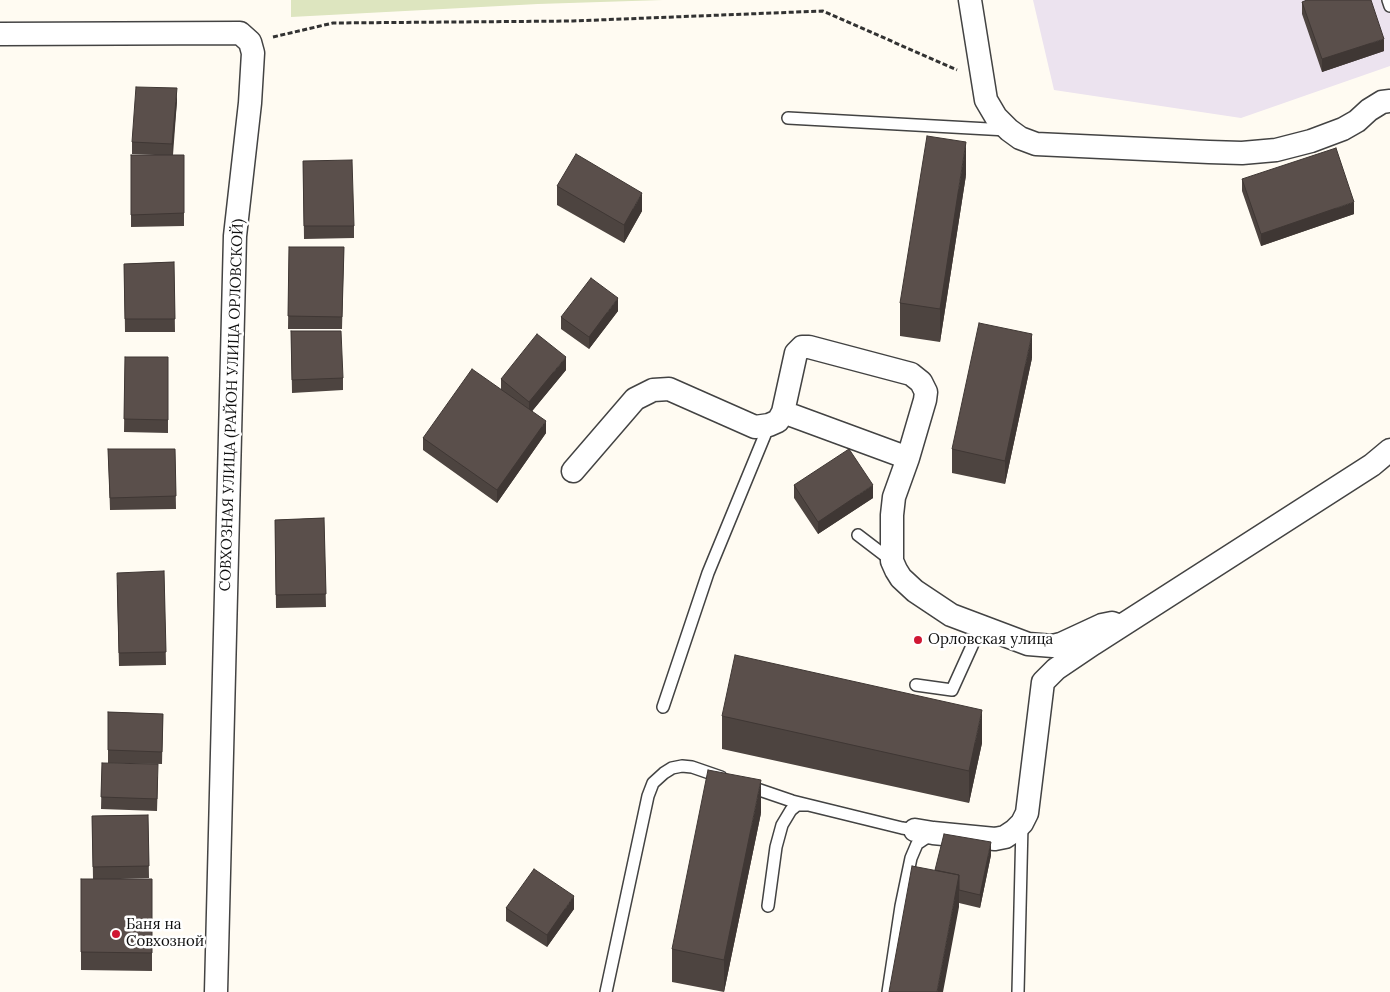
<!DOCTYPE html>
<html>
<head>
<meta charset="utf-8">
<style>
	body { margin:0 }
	canvas { display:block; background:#fffbf2 }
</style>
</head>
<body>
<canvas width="1390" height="992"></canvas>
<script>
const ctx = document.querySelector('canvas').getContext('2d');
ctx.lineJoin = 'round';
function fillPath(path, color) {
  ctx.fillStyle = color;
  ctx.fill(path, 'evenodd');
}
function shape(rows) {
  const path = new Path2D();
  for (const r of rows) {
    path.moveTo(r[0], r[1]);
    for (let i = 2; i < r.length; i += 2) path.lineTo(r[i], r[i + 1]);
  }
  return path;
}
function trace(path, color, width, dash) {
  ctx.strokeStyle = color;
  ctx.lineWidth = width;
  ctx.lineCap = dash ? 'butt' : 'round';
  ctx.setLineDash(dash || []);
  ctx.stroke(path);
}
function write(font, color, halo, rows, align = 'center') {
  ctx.font = font + ' Lora,serif';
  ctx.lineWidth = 5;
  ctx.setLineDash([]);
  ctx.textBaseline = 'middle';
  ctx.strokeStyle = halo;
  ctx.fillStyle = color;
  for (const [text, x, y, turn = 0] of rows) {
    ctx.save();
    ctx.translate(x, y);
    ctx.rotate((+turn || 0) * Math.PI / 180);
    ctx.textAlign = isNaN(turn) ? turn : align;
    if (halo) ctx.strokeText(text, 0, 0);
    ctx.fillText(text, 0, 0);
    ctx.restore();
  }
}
fillPath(shape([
	[1033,0,1390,0,1390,66,1241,118,1054,90]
]), '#ece3ef');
fillPath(shape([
	[291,0,663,0,538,4,291,17]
]), '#dde5bf');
const lane = shape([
	[1388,0,1390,6],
	[788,118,1007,130],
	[858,535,892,561],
	[916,685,952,690,981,626],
	[663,707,708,573,769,425],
	[748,786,792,801,902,828,915,830],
	[768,906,776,847,782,825,791,810,797,805,806,805],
	[606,992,648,796,653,783,664,773,672,768,682,766,692,767,721,777],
	[888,992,901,906,911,858,917,844,932,834],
	[1018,992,1022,825]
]);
const street = shape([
	[970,0,986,100,996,117,1009,130,1020,138,1036,144,1209,152,1242,153,1276,150,1311,141,1343,129,1357,121,1369,110,1382,102,1390,101],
	[0,34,240,33,250,42,253,53,250,103,235,236,216,992],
	[783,412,908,458],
	[573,471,635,399,653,390,669,389,755,427,769,425,778,421,783,412,796,353,802,347,809,347,911,374,921,382,926,392,925,400,908,458,894,497,892,515,892,561,896,570,901,578,915,591,951,615,1028,644,1053,646,1061,644,1102,625,1112,623,1120,626],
	[915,830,933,833,995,839,1005,837,1014,831,1022,823,1027,813,1043,682,1056,669,1093,644,1372,465,1390,450]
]);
trace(lane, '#434343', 14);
trace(street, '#434343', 25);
trace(shape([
	[273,37,333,23,573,21,823,11,957,70]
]), '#323232', 3, [5, 2.5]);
trace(lane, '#fff', 11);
trace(street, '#fff', 22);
fillPath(shape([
	[1302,2,1384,51,1322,72,1302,14],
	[177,101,173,155,184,155,184,226,131,227,131,155,155,155,132,154,132,142],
	[303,161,354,226,354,238,304,239],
	[966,175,940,342,900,336,900,303],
	[1242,179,1354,214,1261,246,1242,191],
	[557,186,642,211,624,243,557,205],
	[289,247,344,247,342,329,288,329],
	[174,262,175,332,125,332,124,264],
	[618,311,589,349,561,329,561,317],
	[291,331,343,378,343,390,292,393],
	[125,357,168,357,168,433,124,432],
	[1032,358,1005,484,952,473,952,449],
	[566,370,532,411,546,433,497,503,423,450,423,438,501,389,501,379],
	[108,449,175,449,176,509,110,510],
	[794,485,873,498,818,534,794,498],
	[324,518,326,607,276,608,275,520],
	[164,571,166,665,119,666,117,585],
	[108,712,163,714,162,764,108,763],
	[722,716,982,743,969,803,722,749],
	[102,763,158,777,157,811,101,809],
	[761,813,724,992,672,982,672,949],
	[148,815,149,878,120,879,152,879,152,971,81,970,81,879,93,879,92,816],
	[991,855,980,908,959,903,959,907,935,870],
	[506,908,574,909,547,947,506,921]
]), '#4d4440');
fillPath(shape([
	[1384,39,1384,51,1322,72,1322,59],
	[177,88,177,101,172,156,172,144],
	[966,142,966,175,940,342,940,309],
	[642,193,642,211,624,243,624,225],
	[1354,202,1354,214,1261,246,1261,234],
	[618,298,618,311,589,349,589,337],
	[1032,334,1032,358,1005,484,1005,461],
	[566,357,566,370,529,415,529,402],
	[546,421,546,433,497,503,497,490],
	[873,485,873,498,818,534,818,522],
	[982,710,982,743,969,803,969,771],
	[761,780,761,813,724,992,724,960],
	[991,842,991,855,980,908,980,895],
	[959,875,959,907,943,992,937,992],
	[574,896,574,909,547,947,547,935]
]), '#3f3734');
const building = shape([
	[1307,0,1371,0,1384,39,1322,59,1302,2,1307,0],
	[136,87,177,88,172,144,132,142,136,87],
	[927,136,966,142,940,309,900,303,927,136],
	[1336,148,1354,202,1261,234,1242,179,1336,148],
	[576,154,642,193,624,225,557,186,576,154],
	[131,155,184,155,184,213,131,215,131,155],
	[352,160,354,226,304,226,303,161,352,160],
	[289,247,344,247,342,317,288,316,289,247],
	[174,262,175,319,125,319,124,264,174,262],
	[591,278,618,298,589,337,561,317,591,278],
	[979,323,1032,334,1005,461,952,449,979,323],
	[291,331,341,331,343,378,292,380,291,331],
	[537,334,566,357,529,402,501,379,537,334],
	[125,357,168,357,168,420,124,419,125,357],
	[472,369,546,421,497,490,423,438,472,369],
	[108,449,175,449,176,496,110,498,108,449],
	[849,449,873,485,818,522,794,485,849,449],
	[324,518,326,594,276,595,275,520,324,518],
	[164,571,166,652,119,653,117,573,164,571],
	[735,655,982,710,969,771,722,716,735,655],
	[108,712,163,714,162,752,108,750,108,712],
	[102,763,158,764,157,799,101,797,102,763],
	[708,770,761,780,724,960,672,949,708,770],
	[148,815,149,866,93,867,92,816,148,815],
	[944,834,991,842,980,895,959,890,959,875,935,870,944,834],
	[912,866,959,875,937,992,889,992,912,866],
	[534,869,574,896,547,935,506,908,534,869],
	[81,879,152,879,152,953,81,952,81,879]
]);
fillPath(building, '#5a4f4b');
trace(building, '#3f3734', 1);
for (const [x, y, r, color] of [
	[918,640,5,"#d01733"],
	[116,934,5,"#d01733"]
]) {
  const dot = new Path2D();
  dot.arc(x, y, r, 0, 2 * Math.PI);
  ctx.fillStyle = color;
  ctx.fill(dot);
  trace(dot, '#fff', 2);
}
write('15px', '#101010', '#fff', [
	["СОВХОЗНАЯ УЛИЦА (РАЙОН УЛИЦА ОРЛОВСКОЙ)",232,405,-88]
]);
write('15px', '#101010', '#fff', [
	["Орловская улица",928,640],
	["Баня на",126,925],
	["Совхозной",126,942]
], 'left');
</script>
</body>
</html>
